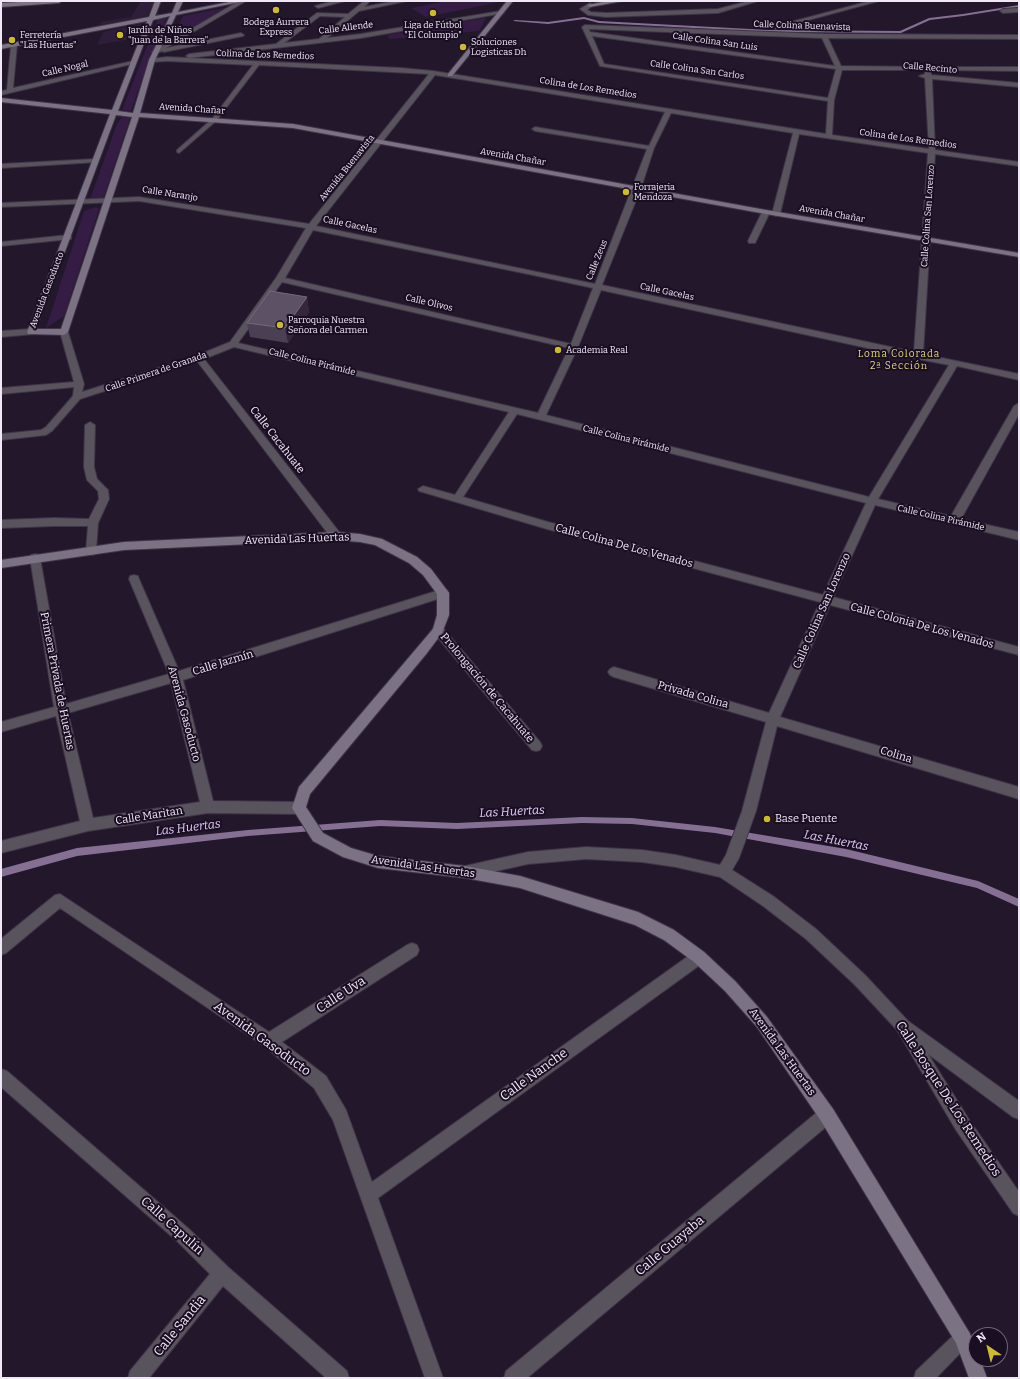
<!DOCTYPE html>
<html>
<head>
<meta charset="utf-8">
<style>
	body { margin:0 }
	#map { position:relative; width:1020px; height:1379px; overflow:hidden; background:#23172c; font-family:Bitter,serif }
	canvas { display:block }
	.frame { position:absolute; inset:0; border:2px solid #f0e8f6; pointer-events:none }
	.north { position:absolute; left:968px; top:1327px; width:40px; height:40px; box-sizing:border-box; background:#1a0e22; border:1px solid #706577; border-radius:50%; rotate:325deg; font-size:11px; font-weight:700; line-height:16px; text-align:center; color:#f0e8f6 }
	.north::after { content:''; display:block; margin:auto; width:14px; height:18px; background:#cdb938; clip-path:polygon(50% 0,100% 100%,50% 72%,0 100%) }
</style>
</head>
<body>
<div id="map">
<canvas width="1020" height="1379"></canvas>
<div class="frame"></div>
<div class="north">N</div>
</div>
<script>
const ctx = document.querySelector('canvas').getContext('2d');
ctx.lineJoin = 'round';
function fillPath(path, color) {
  ctx.fillStyle = color;
  ctx.fill(path, 'evenodd');
}
function shape(rows) {
  const path = new Path2D();
  for (const r of rows) {
    path.moveTo(r[0], r[1]);
    for (let i = 2; i < r.length; i += 2) path.lineTo(r[i], r[i + 1]);
  }
  return path;
}
function trace(path, color, width, dash) {
  ctx.strokeStyle = color;
  ctx.lineWidth = width;
  ctx.lineCap = dash ? 'butt' : 'round';
  ctx.setLineDash(dash || []);
  ctx.stroke(path);
}
function write(font, color, halo, rows, align = 'center') {
  ctx.font = font + ' Bitter,serif';
  ctx.lineWidth = 4;
  ctx.setLineDash([]);
  ctx.textBaseline = 'middle';
  ctx.strokeStyle = halo;
  ctx.fillStyle = color;
  for (const [text, x, y, turn = 0] of rows) {
    ctx.save();
    ctx.translate(x, y);
    ctx.rotate((+turn || 0) * Math.PI / 180);
    ctx.textAlign = isNaN(turn) ? turn : align;
    if (halo) ctx.strokeText(text, 0, 0);
    ctx.fillText(text, 0, 0);
    ctx.restore();
  }
}
fillPath(shape([
	[141,1,156,1,147,16,100,25,101,22,131,17],
	[141,24,137,38,97,45,103,32]
]), '#2e1e39');
fillPath(shape([
	[447,1,496,1,495,3,426,17,411,8],
	[233,6,172,41,183,16],
	[167,18,148,62,131,111,122,110,158,19],
	[486,18,479,31,389,39,388,35,429,28,435,26],
	[122,117,130,118,104,196,102,199,93,200,90,199,117,124],
	[96,207,99,209,64,316,46,328,84,211]
]), '#351c45');
fillPath(shape([
	[1019,5,1019,7,963,16,930,20,901,33,769,32,599,23,584,19,548,24,513,21,515,20,548,22,584,17,599,21,769,30,900,31,929,18,963,14,1019,5],
	[582,817,632,818,715,827,846,849,978,881,1019,899,1019,907,977,888,846,857,715,833,632,824,582,823,457,829,380,826,248,836,77,856,1,877,1,869,77,848,248,830,380,820,457,823,582,817]
]), '#857094');
const street = shape([
	[239,1,246,1,166,48,241,33,244,35,243,36,164,52,162,51,155,54,152,52,239,1],
	[334,1,345,1,318,8,315,6,334,1],
	[364,1,370,1,364,7,395,1,407,1,359,11,327,38,361,34,501,11,504,13,361,38,189,58,186,56,189,54,276,44,317,13,348,14,364,1],
	[320,16,345,17,319,39,284,43,320,16],
	[749,1,758,1,718,13,606,17,588,15,580,9,590,3,593,5,587,10,591,12,606,13,718,9,749,1],
	[870,1,879,1,775,29,772,27,870,1],
	[1019,8,1019,12,1003,13,1000,11,1003,9,1019,8],
	[585,25,824,34,1019,35,1019,39,828,38,841,66,925,67,928,65,931,67,1019,67,1019,71,931,70,931,75,1019,83,1019,87,932,79,935,150,1019,162,1019,166,935,154,923,354,1019,374,1019,380,957,366,878,499,951,516,1014,406,1019,403,1019,414,961,519,1019,532,1019,540,875,505,833,597,1019,647,1019,655,830,605,780,717,1019,787,1019,799,777,726,756,811,739,858,732,870,773,896,816,929,865,975,908,1021,1019,1101,1019,1119,1013,1117,928,1054,968,1118,1019,1192,1019,1216,1013,1213,956,1130,897,1030,855,985,806,939,763,906,720,877,676,867,642,862,586,859,528,864,465,878,460,876,458,872,460,868,465,866,528,852,586,847,642,850,676,855,720,865,726,855,742,811,766,722,614,677,610,675,608,672,610,669,614,667,769,713,820,602,547,529,419,491,418,489,423,486,455,495,509,412,234,347,204,359,340,533,341,536,340,539,332,539,197,361,80,399,52,431,46,435,1,440,1,434,41,430,46,427,73,396,74,387,1,394,1,388,74,382,60,332,61,330,67,330,68,332,84,384,82,392,196,356,230,342,276,278,306,228,139,201,1,207,1,203,139,197,309,224,429,74,259,65,216,121,179,153,177,152,177,150,212,119,253,65,167,61,152,62,150,61,150,59,167,57,401,68,433,71,826,134,828,101,600,66,582,27,585,25],
	[589,29,822,38,835,66,590,32,589,29],
	[592,36,836,69,828,98,604,64,592,36],
	[842,70,925,70,925,74,919,76,925,78,929,149,832,135,834,100,842,70],
	[435,75,665,112,649,146,535,127,532,129,535,131,647,149,595,284,316,226,435,75],
	[671,113,793,133,772,214,776,216,780,214,799,134,928,153,914,352,602,285,641,188,654,148,671,113],
	[313,230,533,275,593,288,571,344,285,278,313,230],
	[282,282,569,348,538,413,238,343,282,282],
	[601,290,918,359,949,365,869,497,546,415,578,347,601,290],
	[517,414,541,420,866,503,823,595,548,522,463,497,517,414],
	[14,43,17,45,13,88,133,61,136,63,1,95,1,91,7,90,11,45,14,43],
	[95,159,97,160,97,162,1,168,1,164,95,159],
	[763,210,766,210,770,212,756,241,755,243,749,243,748,241,763,210],
	[68,235,71,235,71,239,1,246,1,242,68,235],
	[31,329,34,330,35,332,34,334,1,337,1,331,31,329],
	[90,422,95,425,94,467,97,479,108,490,109,499,98,523,96,551,95,554,91,555,87,554,86,551,88,526,54,526,1,528,1,520,54,518,89,519,99,499,98,491,87,480,84,467,85,425,90,422],
	[35,554,39,555,40,558,66,704,169,674,129,579,130,576,134,575,138,576,139,579,179,671,443,589,447,590,449,593,447,596,183,680,213,801,299,802,304,804,306,808,304,812,299,814,208,813,88,831,1,853,1,841,80,821,56,716,1,732,1,722,54,707,30,558,31,555,35,554],
	[171,683,200,802,93,818,68,713,171,683],
	[438,626,442,627,540,742,542,746,540,750,536,751,532,750,434,633,432,630,434,627,438,626],
	[60,894,269,1032,407,945,412,943,417,945,419,950,417,955,282,1042,326,1076,346,1110,372,1182,694,952,699,950,704,952,706,957,704,962,378,1198,443,1378,425,1378,333,1120,314,1088,264,1046,60,908,6,953,1,955,1,939,55,895,60,894],
	[1,1069,7,1071,189,1229,228,1267,347,1371,349,1378,326,1378,223,1286,149,1378,128,1378,130,1371,210,1274,177,1241,1,1087,1,1069],
	[827,1107,833,1109,835,1115,833,1121,527,1378,504,1378,506,1371,821,1109,827,1107],
	[963,1329,969,1332,972,1338,969,1344,936,1378,914,1378,916,1371,957,1332,963,1329]
]);
const secondary = shape([
	[36,1,62,1,59,3,1,7,1,3,36,1],
	[155,1,161,1,155,16,172,13,177,1,183,1,178,12,234,1,245,1,176,15,155,60,140,113,293,124,766,210,1019,253,1019,257,766,214,293,128,139,117,68,332,64,335,28,334,27,332,110,114,1,102,1,98,112,110,147,21,1,49,1,45,149,17,155,1],
	[170,16,149,60,133,113,118,111,153,20,170,16],
	[116,115,132,117,61,329,36,329,116,115],
	[507,1,513,1,452,76,448,76,448,74,507,1],
	[608,1,623,1,590,7,587,5,608,1],
	[336,532,360,534,382,539,417,557,431,569,449,593,449,615,442,633,427,653,310,794,306,807,323,833,351,848,378,856,465,866,520,876,638,912,674,930,704,952,735,981,767,1017,833,1109,969,1332,976,1348,976,1359,980,1359,987,1378,969,1378,956,1343,821,1121,757,1027,725,991,694,962,664,940,635,925,520,888,465,878,378,868,343,857,313,841,292,808,299,787,433,629,437,615,437,594,423,575,409,563,375,545,360,542,336,540,124,550,1,568,1,560,124,542,336,532]
]);
trace(street, '#403448', 2);
trace(secondary, '#403448', 2);
fillPath(street, '#59535e');
fillPath(secondary, '#7b7283');
fillPath(shape([
	[307,297,309,312,288,343,250,337,247,323]
]), '#4b3f54');
fillPath(shape([
	[307,297,309,312,288,343,285,328]
]), '#34273d');
const building = shape([
	[270,291,307,297,285,328,247,323,270,291]
]);
fillPath(building, '#5d5166');
trace(building, '#74697c', 1);
for (const [x, y, r, color] of [
	[276,10,4,"#cdb938"],
	[433,13,4,"#cdb938"],
	[120,35,4,"#cdb938"],
	[12,40,4,"#cdb938"],
	[463,47,4,"#cdb938"],
	[626,192,4,"#cdb938"],
	[280,325,4,"#cdb938"],
	[558,350,4,"#cdb938"],
	[767,819,4,"#cdb938"]
]) {
  const dot = new Path2D();
  dot.arc(x, y, r, 0, 2 * Math.PI);
  ctx.fillStyle = color;
  ctx.fill(dot);
  trace(dot, '#1a0e22', 1.5);
}
write('9px', '#f0e8f6', '#1a0e22', [
	["Bodega Aurrera",276,22,"center"],
	["Express",276,32,"center"],
	["Liga de Fútbol",433,25,"center"],
	["\"El Columpio\"",433,35,"center"],
	["Jardín de Niños",128,30],
	["\"Juan de la Barrera\"",128,40],
	["Ferretería",20,35],
	["\"Las Huertas\"",20,45],
	["Soluciones",471,42],
	["Logisticas Dh",471,52],
	["Forrajeria",634,187],
	["Mendoza",634,197],
	["Parroquia Nuestra",288,320],
	["Señora del Carmen",288,330],
	["Academia Real",566,350]
], 'left');
write('9px', '#f0e8f6', '#1a0e22', [
	["Calle Colina Buenavista",802,26,2],
	["Calle Allende",346,28,-7],
	["Calle Colina San Luis",715,42,8],
	["Colina de Los Remedios",265,55,2],
	["Calle Recinto",930,68,5],
	["Calle Nogal",65,69,-13],
	["Calle Colina San Carlos",697,70,8],
	["Colina de Los Remedios",588,88,9],
	["Avenida Chañar",192,109,4],
	["Colina de Los Remedios",908,139,8],
	["Avenida Chañar",513,157,10],
	["Avenida Buenavista",347,168,-51],
	["Calle Naranjo",170,194,9],
	["Avenida Chañar",832,214,10],
	["Calle Colina San Lorenzo",928,216,-86],
	["Calle Gacelas",350,225,12],
	["Calle Zeus",597,260,-68],
	["Avenida Gasoducto",47,290,-69],
	["Calle Gacelas",667,292,12],
	["Calle Olivos",429,303,13],
	["Calle Colina Pirámide",312,362,14],
	["Calle Primera de Granada",156,372,-19],
	["Calle Colina Pirámide",626,439,14],
	["Calle Colina Pirámide",941,518,13]
]);
ctx.letterSpacing = '1px';
write('10px', '#e1d485', '#1a0e22', [
	["Loma Colorada",899,354],
	["2ª Sección",899,366]
]);
ctx.letterSpacing = '0px';
write('11px', '#f0e8f6', '#1a0e22', [
	["Calle Cacahuate",277,440,52],
	["Avenida Las Huertas",297,539,-2],
	["Calle Colina De Los Venados",624,546,15],
	["Calle Colina San Lorenzo",822,611,-66],
	["Calle Colonia De Los Venados",922,626,15],
	["Calle Jazmín",223,663,-17],
	["Primera Privada de Huertas",57,681,79],
	["Prolongación de Cacahuate",487,688,50],
	["Privada Colina",693,695,16],
	["Avenida Gasoducto",184,714,75],
	["Colina",896,755,17],
	["Calle Maritan",149,816,-9],
	["Avenida Las Huertas",423,867,8],
	["Avenida Las Huertas",782,1052,54]
]);
write('11px', '#f0e8f6', '#1a0e22', [
	["Base Puente",775,819]
], 'left');
write('italic 12px', '#e3caf7', '#1a0e22', [
	["Las Huertas",512,812,-3],
	["Las Huertas",188,828,-7],
	["Las Huertas",836,841,11]
]);
write('13px', '#f0e8f6', '#1a0e22', [
	["Calle Uva",341,995,-33],
	["Avenida Gasoducto",262,1039,36],
	["Calle Nanche",534,1075,-36],
	["Calle Bosque De Los Remedios",948,1099,57],
	["Calle Capulín",172,1226,42],
	["Calle Guayaba",670,1246,-40],
	["Calle Sandia",180,1326,-51]
]);
</script>
</body>
</html>
